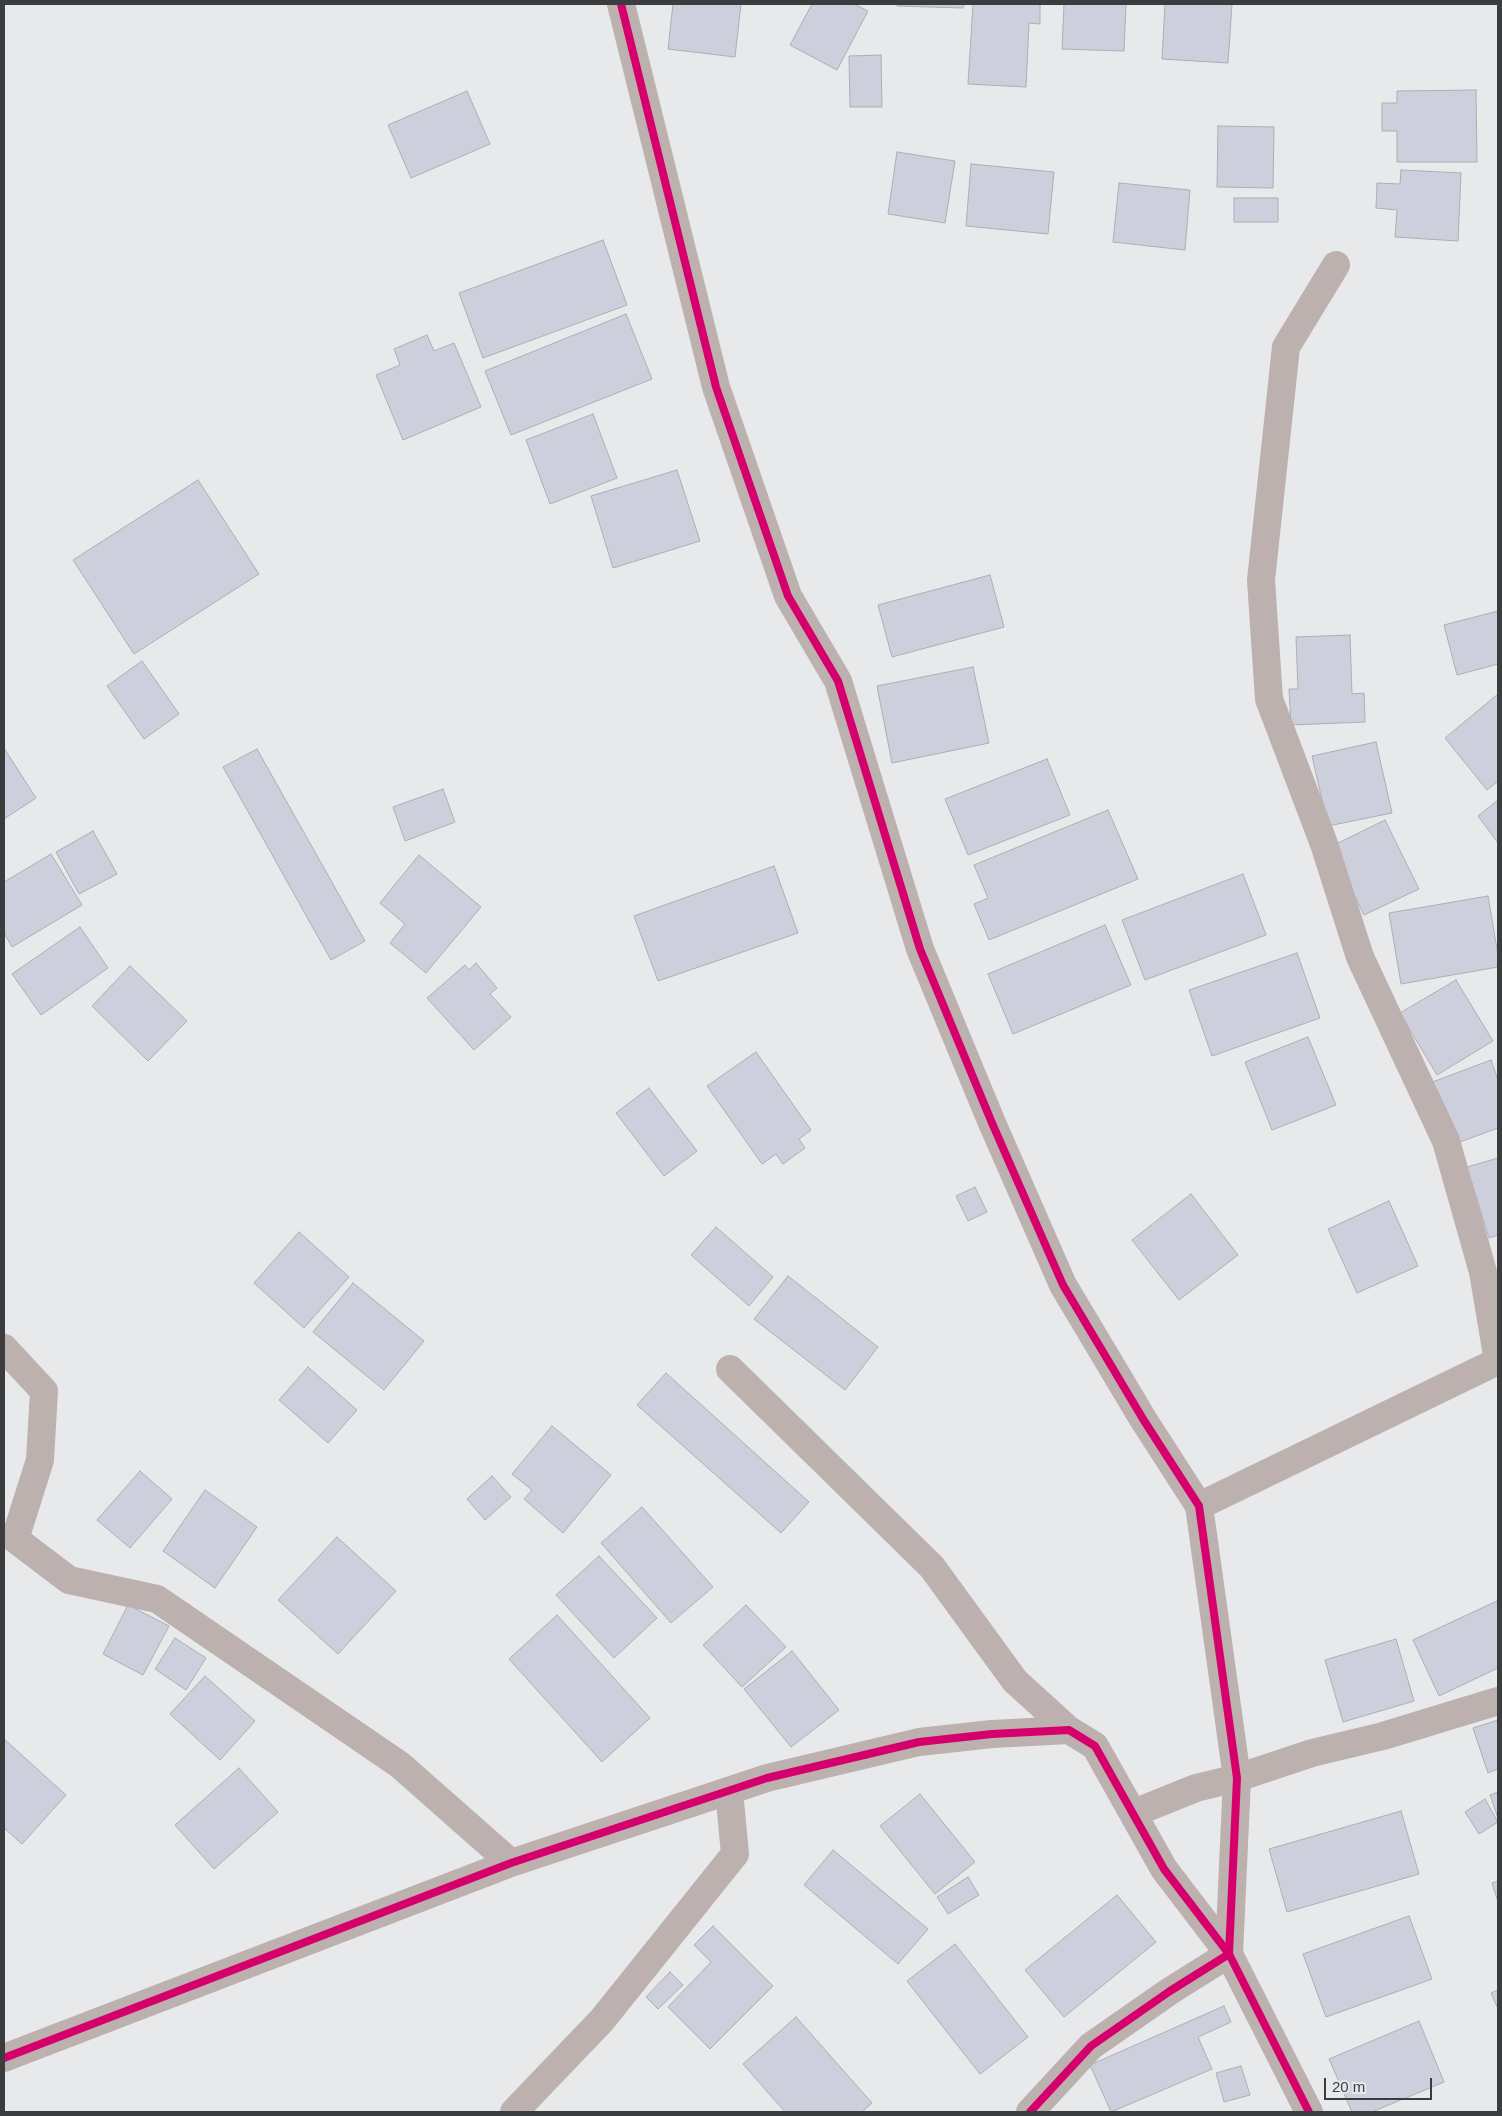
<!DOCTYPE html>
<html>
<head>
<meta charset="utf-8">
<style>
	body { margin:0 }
	#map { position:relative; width:1502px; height:2116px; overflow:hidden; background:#e7e9eb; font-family:Helvetica,sans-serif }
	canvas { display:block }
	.frame { position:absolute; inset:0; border:5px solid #3b3c3d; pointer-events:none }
	.scale { position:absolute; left:1324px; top:2078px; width:108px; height:22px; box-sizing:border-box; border:2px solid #3b3c3d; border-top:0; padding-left:6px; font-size:15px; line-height:18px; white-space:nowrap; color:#3b3c3d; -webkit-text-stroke:4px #e6e8ec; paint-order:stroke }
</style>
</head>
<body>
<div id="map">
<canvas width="1502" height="2116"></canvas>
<div class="frame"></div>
<div class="scale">20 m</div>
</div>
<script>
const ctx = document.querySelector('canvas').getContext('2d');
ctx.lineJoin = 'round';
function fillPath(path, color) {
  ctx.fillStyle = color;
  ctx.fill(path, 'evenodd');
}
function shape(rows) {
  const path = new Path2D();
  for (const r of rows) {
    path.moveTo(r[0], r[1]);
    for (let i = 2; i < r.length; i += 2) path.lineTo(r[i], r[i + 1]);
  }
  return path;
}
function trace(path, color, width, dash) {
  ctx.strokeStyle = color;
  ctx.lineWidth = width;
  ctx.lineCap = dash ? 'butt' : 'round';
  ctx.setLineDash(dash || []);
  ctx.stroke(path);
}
const building = shape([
	[673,4,741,4,735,57,668,49,673,4],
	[812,4,854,4,868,11,837,70,790,45,812,4],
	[897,4,964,4,963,8,897,6,897,4],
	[973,4,1040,4,1040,24,1029,23,1026,87,968,84,973,4],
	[1064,4,1126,4,1124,51,1062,49,1064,4],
	[1165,4,1232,4,1228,63,1162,59,1165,4],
	[881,55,882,107,850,107,849,56,881,55],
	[1476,90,1477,162,1397,162,1397,131,1382,131,1382,103,1397,103,1397,91,1476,90],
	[467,91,490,144,411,178,388,125,467,91],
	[1218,126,1274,127,1273,188,1217,187,1218,126],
	[897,152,955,161,945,223,888,214,897,152],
	[971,164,1054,172,1048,234,966,226,971,164],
	[1401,170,1461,173,1458,241,1395,237,1397,210,1376,208,1377,183,1400,184,1401,170],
	[1119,183,1190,190,1185,250,1113,242,1119,183],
	[1234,198,1278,198,1278,222,1234,222,1234,198],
	[603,240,627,305,483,358,459,293,603,240],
	[626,314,652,379,511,435,485,371,626,314],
	[427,335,434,351,454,343,481,407,403,440,376,375,400,365,394,349,427,335],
	[593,414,617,478,550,504,526,440,593,414],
	[677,470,700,541,613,568,591,496,677,470],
	[198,480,259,574,134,654,73,560,198,480],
	[990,575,1004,627,892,657,878,605,990,575],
	[1498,611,1498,664,1457,675,1444,625,1498,611],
	[1350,635,1352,694,1364,693,1365,722,1291,725,1289,689,1298,689,1296,637,1350,635],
	[142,661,179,714,144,739,107,686,142,661],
	[973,667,989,743,892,763,877,686,973,667],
	[1498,694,1498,781,1487,790,1445,738,1498,694],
	[1376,742,1392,813,1328,826,1312,756,1376,742],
	[4,748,36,798,4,819,4,748],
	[257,749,365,941,331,960,223,767,257,749],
	[1047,759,1070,815,968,855,945,799,1047,759],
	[443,789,455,822,405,841,393,807,443,789],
	[1498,800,1498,843,1478,816,1498,800],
	[1108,810,1138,879,989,940,974,904,988,898,974,865,1108,810],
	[1385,820,1419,889,1364,915,1330,847,1385,820],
	[93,831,117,874,79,894,56,852,93,831],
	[51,854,82,905,12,947,4,933,4,882,51,854],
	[419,855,481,907,426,973,390,943,405,924,380,903,419,855],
	[774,866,798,933,658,981,634,916,774,866],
	[1243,874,1266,935,1145,980,1122,920,1243,874],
	[1488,896,1498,955,1498,967,1401,984,1389,913,1488,896],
	[1105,925,1131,985,1013,1034,988,974,1105,925],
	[80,927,108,968,41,1015,12,974,80,927],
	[1297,953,1320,1018,1212,1056,1189,990,1297,953],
	[476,963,497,988,490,994,511,1017,474,1050,427,998,465,965,469,970,476,963],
	[130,966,187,1021,148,1061,92,1006,130,966],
	[1456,980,1493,1041,1437,1075,1400,1013,1456,980],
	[1308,1037,1336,1105,1272,1130,1245,1062,1308,1037],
	[756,1052,811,1130,799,1139,805,1148,783,1164,776,1154,762,1164,707,1086,756,1052],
	[1491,1060,1498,1080,1498,1128,1449,1146,1427,1084,1491,1060],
	[649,1088,697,1151,664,1176,616,1113,649,1088],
	[1498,1158,1498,1235,1489,1238,1467,1167,1498,1158],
	[975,1187,987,1212,968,1221,956,1196,975,1187],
	[1191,1194,1238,1255,1179,1300,1132,1240,1191,1194],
	[1389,1201,1418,1266,1357,1293,1328,1229,1389,1201],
	[716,1227,773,1277,749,1306,691,1255,716,1227],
	[299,1232,349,1277,304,1328,254,1283,299,1232],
	[788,1276,878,1347,845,1390,754,1319,788,1276],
	[353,1283,424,1341,384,1390,313,1332,353,1283],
	[308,1367,357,1410,328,1443,279,1400,308,1367],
	[666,1373,809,1502,781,1533,637,1405,666,1373],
	[552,1426,611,1475,563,1533,524,1499,532,1490,512,1474,552,1426],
	[140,1471,172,1499,130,1548,97,1520,140,1471],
	[492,1476,511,1497,485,1520,467,1499,492,1476],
	[205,1490,257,1527,215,1588,163,1551,205,1490],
	[642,1507,713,1587,671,1623,601,1543,642,1507],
	[337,1537,396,1591,338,1654,278,1600,337,1537],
	[599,1556,657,1618,614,1658,556,1595,599,1556],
	[1497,1601,1498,1605,1498,1668,1439,1696,1413,1640,1497,1601],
	[128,1605,169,1626,143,1675,103,1654,128,1605],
	[746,1605,786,1647,742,1687,703,1645,746,1605],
	[557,1615,650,1718,602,1762,509,1659,557,1615],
	[175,1638,206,1658,186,1690,155,1669,175,1638],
	[1396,1639,1414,1701,1343,1722,1325,1660,1396,1639],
	[792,1651,839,1710,791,1747,744,1689,792,1651],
	[205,1676,255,1721,220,1760,170,1714,205,1676],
	[1498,1720,1498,1769,1488,1773,1473,1728,1498,1720],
	[4,1739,66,1795,22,1844,4,1828,4,1739],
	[239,1768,278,1812,214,1869,175,1825,239,1768],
	[1498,1792,1498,1818,1490,1795,1498,1792],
	[920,1794,975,1862,935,1894,880,1826,920,1794],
	[1485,1799,1498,1822,1479,1834,1465,1812,1485,1799],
	[1401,1811,1419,1874,1287,1912,1269,1849,1401,1811],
	[833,1850,928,1929,898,1964,804,1885,833,1850],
	[968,1877,979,1895,948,1914,937,1897,968,1877],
	[1498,1881,1498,1902,1492,1883,1498,1881],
	[1117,1895,1156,1942,1064,2017,1025,1970,1117,1895],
	[1409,1916,1432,1979,1326,2017,1303,1954,1409,1916],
	[713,1926,773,1986,710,2049,668,2007,711,1962,694,1945,713,1926],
	[955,1944,1028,2037,980,2074,907,1981,955,1944],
	[670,1972,683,1985,658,2009,646,1997,670,1972],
	[1498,1990,1498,2009,1491,1993,1498,1990],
	[1224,2006,1231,2022,1198,2037,1212,2069,1111,2112,1090,2065,1224,2006],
	[796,2017,872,2103,862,2112,785,2112,743,2064,796,2017],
	[1419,2021,1444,2082,1372,2112,1352,2112,1329,2059,1419,2021],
	[1241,2066,1250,2095,1224,2102,1216,2073,1241,2066]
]);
fillPath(building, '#cecfdd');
trace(building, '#adaeb0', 1);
trace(shape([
	[621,4,716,387,788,596,838,681,920,949,992,1123,1063,1285,1143,1419,1199,1506,1237,1778,1229,1954,1170,1991,1091,2046,1030,2112],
	[1336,265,1286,347,1261,580,1269,699,1324,844,1360,957,1446,1141,1483,1272,1498,1361],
	[4,1348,44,1391,40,1460,15,1539,69,1580,157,1599,400,1765,511,1863],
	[730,1369,932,1567,1015,1681,1069,1730],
	[1199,1506,1498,1361],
	[1134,1813,1196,1788,1237,1778,1312,1753,1383,1736,1498,1701],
	[4,2058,511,1863,767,1778,919,1742,992,1734,1069,1730,1095,1746,1164,1869,1229,1954,1309,2112],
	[514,2112,602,2020,735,1854,729,1791]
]), '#bcb1af', 28);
trace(shape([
	[621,4,716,387,788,596,838,681,920,949,992,1123,1063,1285,1143,1419,1199,1506,1237,1778,1229,1954,1170,1991,1091,2046,1030,2112],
	[4,2058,511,1863,767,1778,919,1742,992,1734,1069,1730,1095,1746,1164,1869,1229,1954,1309,2112]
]), '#d6006c', 8);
</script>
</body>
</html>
